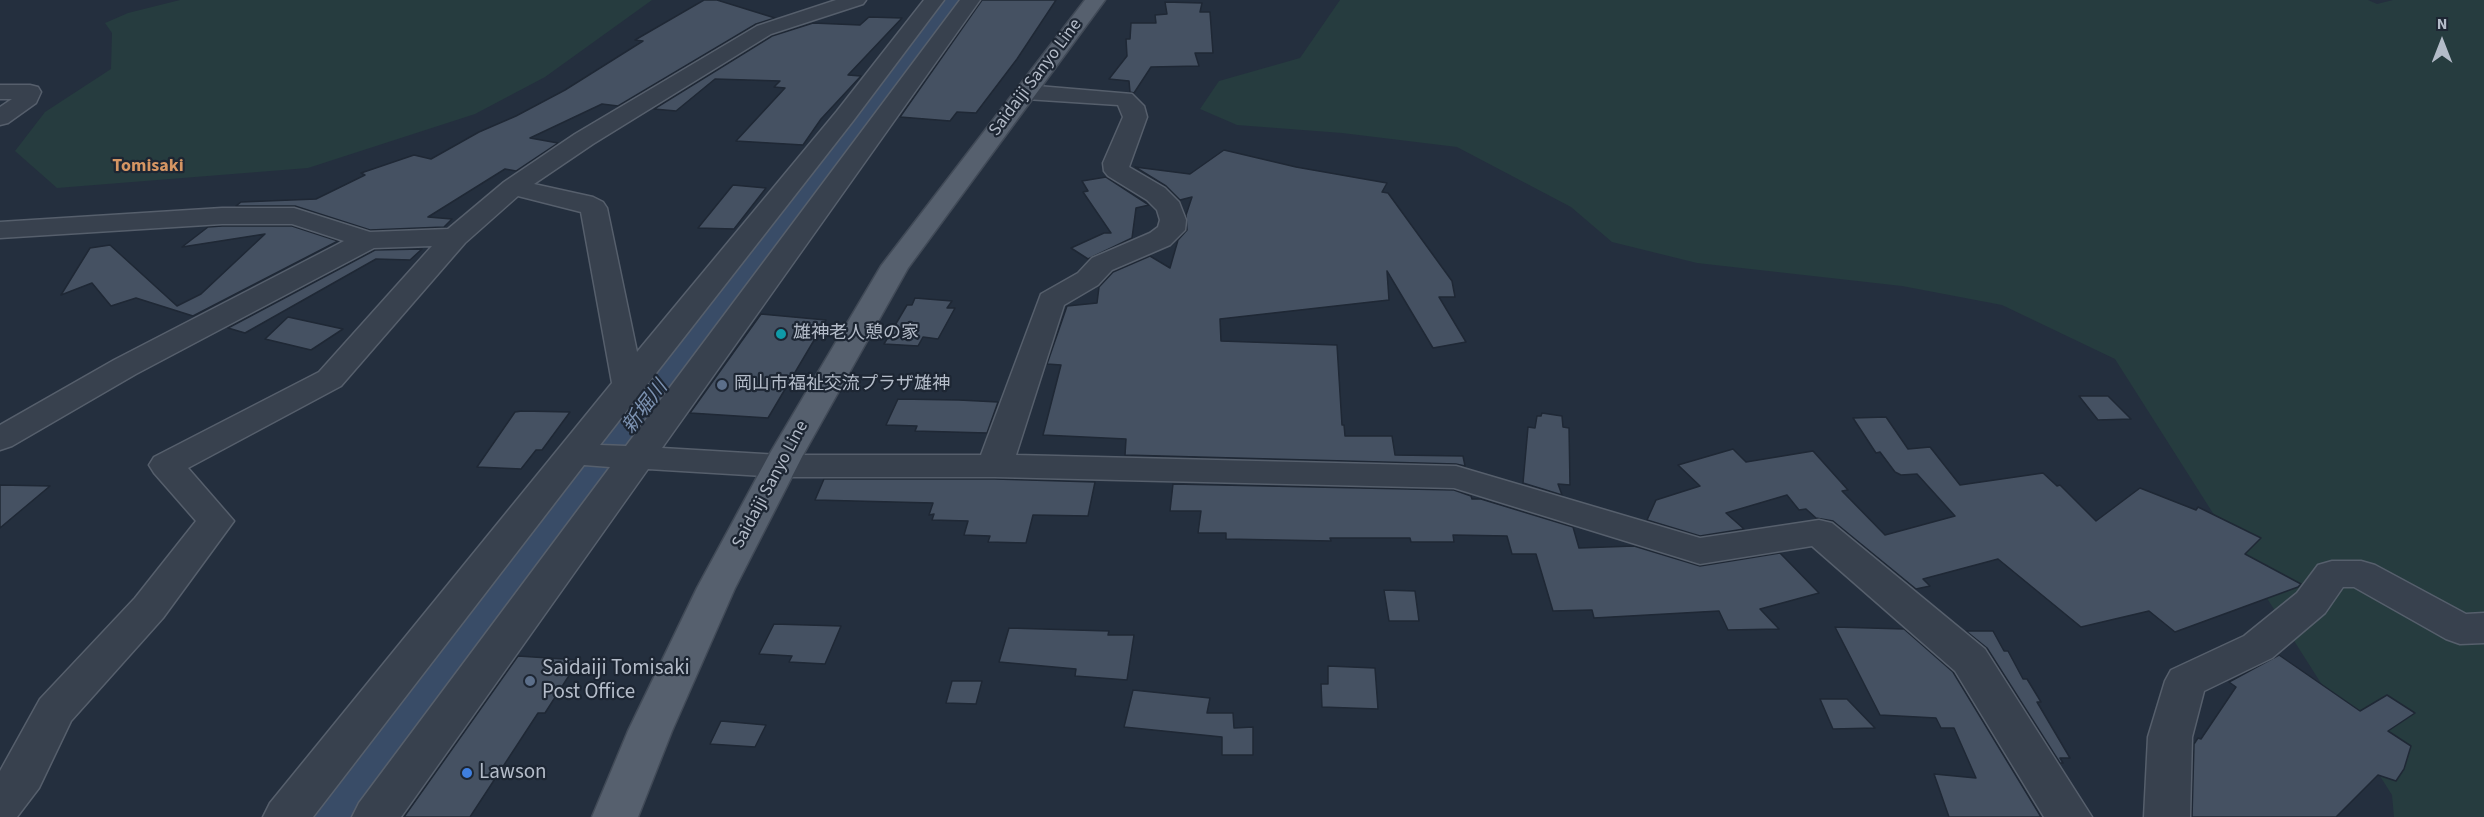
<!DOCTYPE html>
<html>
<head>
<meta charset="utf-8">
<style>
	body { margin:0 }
	#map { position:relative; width:2484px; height:817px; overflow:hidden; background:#242f3e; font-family:"Source Sans 3",sans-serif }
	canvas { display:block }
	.north { position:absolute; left:2412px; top:12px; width:60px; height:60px; -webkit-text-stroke:4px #1d2633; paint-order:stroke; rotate:0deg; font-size:16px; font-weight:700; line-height:24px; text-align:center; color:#b4bcc9 }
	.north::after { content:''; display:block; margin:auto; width:21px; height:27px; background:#b4bcc9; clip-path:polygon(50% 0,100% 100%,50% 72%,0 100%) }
</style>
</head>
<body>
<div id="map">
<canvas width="2484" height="817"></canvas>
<div class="north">N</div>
</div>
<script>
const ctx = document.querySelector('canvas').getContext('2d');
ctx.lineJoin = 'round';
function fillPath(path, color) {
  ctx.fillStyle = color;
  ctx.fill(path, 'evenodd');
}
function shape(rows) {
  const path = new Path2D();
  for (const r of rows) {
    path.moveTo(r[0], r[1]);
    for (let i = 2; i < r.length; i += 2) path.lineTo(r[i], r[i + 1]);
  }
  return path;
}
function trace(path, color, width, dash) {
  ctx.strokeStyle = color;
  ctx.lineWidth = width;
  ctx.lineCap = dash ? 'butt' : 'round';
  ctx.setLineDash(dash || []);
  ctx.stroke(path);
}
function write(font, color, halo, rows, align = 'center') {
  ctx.font = font + ' "Source Sans 3","Noto Sans JP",sans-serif';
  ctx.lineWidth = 4.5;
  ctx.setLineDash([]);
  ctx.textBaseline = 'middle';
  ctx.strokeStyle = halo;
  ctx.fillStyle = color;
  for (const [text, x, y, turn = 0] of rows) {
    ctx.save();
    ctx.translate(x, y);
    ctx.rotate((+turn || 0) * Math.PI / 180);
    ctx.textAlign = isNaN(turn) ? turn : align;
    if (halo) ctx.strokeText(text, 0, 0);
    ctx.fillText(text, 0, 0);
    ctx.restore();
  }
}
fillPath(shape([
	[180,0,652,0,545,77,475,114,308,168,57,188,15,151,45,112,111,69,112,33,105,23,128,13],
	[1340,0,2368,0,2377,4,2393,0,2484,0,2484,817,2394,817,2392,795,2115,359,2002,305,1902,286,1697,263,1612,242,1571,207,1457,147,1342,133,1237,125,1200,109,1219,81,1300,58]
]), '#263c3f');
fillPath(shape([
	[936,0,969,0,381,817,300,817,311,795,936,0]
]), '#394c67');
const building = shape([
	[704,0,717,0,775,18,756,24,618,106,602,104,530,138,558,143,516,171,505,169,428,217,452,219,444,227,370,230,295,206,236,206,241,202,316,199,365,175,361,173,414,155,431,159,479,132,516,116,565,90,643,41,635,40,704,0],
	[982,0,1056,0,1017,59,976,113,957,112,950,121,900,117,982,0],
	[1165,2,1202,3,1200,12,1210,12,1213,53,1195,53,1199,66,1151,67,1134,93,1130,92,1129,81,1109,79,1127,56,1126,39,1130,39,1131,23,1156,23,1155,15,1167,14,1165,2],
	[869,17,902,18,848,75,861,76,821,119,803,145,736,141,785,88,774,87,780,81,715,79,676,111,654,109,772,36,813,23,860,25,869,17],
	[1224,150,1296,167,1387,183,1382,192,1388,193,1452,281,1455,297,1439,297,1466,342,1433,348,1387,271,1389,300,1220,319,1221,341,1337,345,1342,425,1344,425,1345,436,1392,436,1395,455,1463,456,1465,466,1456,464,1125,455,1126,439,1043,435,1061,365,1047,364,1067,306,1097,303,1099,287,1113,272,1150,256,1170,268,1178,240,1187,230,1186,215,1192,197,1180,200,1166,186,1135,167,1190,174,1224,150],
	[1106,177,1149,205,1136,208,1132,238,1088,259,1071,248,1104,233,1111,233,1083,192,1088,191,1082,181,1106,177],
	[733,185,766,188,734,229,698,228,733,185],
	[222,226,292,226,338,241,193,316,136,298,111,306,92,283,61,295,90,248,110,245,177,306,201,294,265,234,182,247,208,227,222,226],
	[422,249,410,260,376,259,245,333,228,328,375,250,422,249],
	[915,298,952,301,947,308,955,308,938,339,923,337,918,346,884,344,907,305,912,305,915,298],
	[761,314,826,320,768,418,690,413,761,314],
	[288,317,343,329,311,350,265,339,288,317],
	[2079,396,2108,396,2131,419,2098,420,2079,396],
	[898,399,959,400,998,402,987,433,915,431,917,426,886,425,898,399],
	[522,411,570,412,542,450,536,450,521,469,477,467,515,412,522,411],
	[1542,413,1562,416,1563,427,1569,428,1570,485,1558,484,1562,495,1523,483,1528,427,1535,428,1537,416,1541,416,1542,413],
	[1886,417,1908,449,1930,447,1960,485,2043,473,2057,486,2060,485,2096,521,2140,488,2196,510,2198,507,2261,538,2245,554,2301,584,2298,587,2175,632,2149,611,2081,627,1998,559,1923,579,1930,586,1916,589,1833,521,1816,518,1806,509,1799,510,1787,495,1726,513,1744,529,1700,536,1647,520,1656,500,1700,486,1678,465,1733,449,1746,462,1813,451,1848,490,1842,491,1885,535,1955,516,1917,474,1901,475,1895,472,1880,452,1876,453,1853,418,1886,417],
	[824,479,995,479,1095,482,1088,516,1033,515,1026,543,988,542,990,536,964,535,968,521,932,520,934,514,929,515,933,503,815,500,824,479],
	[1173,484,1454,490,1471,496,1472,499,1481,499,1573,527,1579,548,1634,546,1700,566,1780,553,1819,593,1760,609,1779,629,1728,630,1719,611,1594,618,1592,610,1553,611,1536,554,1512,554,1507,536,1453,535,1454,542,1411,542,1410,538,1330,538,1331,541,1226,539,1226,533,1198,533,1201,511,1170,511,1173,484],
	[0,485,50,486,0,528,0,485],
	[1384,590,1415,591,1419,621,1389,621,1384,590],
	[774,624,841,626,825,664,789,662,792,656,759,654,774,624],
	[1835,627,1904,629,1953,672,2041,817,1949,817,1934,774,1976,778,1954,728,1941,728,1936,718,1880,715,1835,627],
	[1009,628,1109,631,1108,635,1134,635,1127,680,1075,676,1076,669,999,662,1009,628],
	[1966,631,1993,631,2004,651,2008,651,2023,679,2027,679,2041,702,2037,702,2070,758,2060,758,2063,763,2060,763,1987,648,1966,631],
	[2279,655,2360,711,2387,695,2415,713,2388,731,2411,746,2404,769,2396,781,2378,775,2336,817,2192,817,2194,744,2198,738,2201,739,2236,687,2229,682,2279,655],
	[518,656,579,660,545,713,538,713,470,817,404,817,518,656],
	[1328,666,1375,668,1378,709,1322,707,1321,684,1328,684,1328,666],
	[952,681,982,681,976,704,946,703,952,681],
	[1133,690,1210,698,1207,713,1233,713,1234,728,1253,727,1253,755,1222,755,1222,737,1124,727,1133,690],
	[1820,699,1847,699,1875,728,1833,729,1820,699],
	[721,721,766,725,755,747,710,744,721,721]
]);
fillPath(building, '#455162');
trace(building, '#1f2835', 1.5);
const minor = shape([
	[836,0,866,0,863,4,771,34,593,144,534,184,593,197,603,202,607,208,637,352,837,111,924,0,944,0,853,121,600,445,626,446,960,0,980,0,662,448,780,455,981,455,1041,294,1078,273,1092,258,1150,233,1158,227,1160,220,1157,210,1147,200,1108,176,1104,171,1103,163,1123,117,1118,105,1026,99,1018,97,1015,92,1018,87,1026,85,1132,94,1144,106,1147,117,1129,167,1165,188,1179,202,1186,220,1185,230,1170,245,1112,270,1098,285,1064,305,1016,455,1456,466,1700,538,1819,520,1832,523,1985,649,2092,817,2044,817,1955,671,1812,546,1700,564,1454,488,995,477,780,477,648,469,401,817,352,817,359,803,610,467,584,465,313,817,263,817,270,803,612,383,581,212,518,196,465,243,341,386,188,468,234,521,163,618,71,721,39,788,17,817,0,817,0,771,40,699,135,598,196,521,154,473,149,465,154,457,319,372,432,246,374,248,136,374,12,446,0,450,0,425,114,360,344,241,292,224,222,224,0,238,0,222,222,208,294,208,370,232,448,229,504,182,575,134,757,26,836,0],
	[0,85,30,85,38,87,41,92,36,103,8,123,0,125,0,107,12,99,0,99,0,85],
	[2332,561,2361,561,2375,565,2466,614,2484,613,2484,643,2460,644,2446,639,2354,587,2343,587,2325,613,2272,658,2204,691,2192,737,2190,817,2144,817,2148,737,2165,681,2171,670,2244,636,2297,593,2318,565,2332,561]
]);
const major = shape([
	[1085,0,1105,0,908,268,803,455,735,588,672,731,638,817,592,817,628,731,697,588,769,455,881,266,1085,0]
]);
trace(minor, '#565f6c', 3);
trace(major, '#414a57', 3);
fillPath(minor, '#38414e');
fillPath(major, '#56606e');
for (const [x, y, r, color] of [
	[781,334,6,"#0f9aa8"],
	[722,385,6,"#5c6f8a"],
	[530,681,6,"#5c6f8a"],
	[467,773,6,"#3f7fe0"]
]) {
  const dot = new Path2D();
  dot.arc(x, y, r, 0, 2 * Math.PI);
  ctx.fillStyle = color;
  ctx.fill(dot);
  trace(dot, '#1d2633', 2);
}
write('18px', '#b4bcc9', '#1d2633', [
	["Saidaiji Sanyo Line",1036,78,-53],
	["Saidaiji Sanyo Line",771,485,-62]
]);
write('bold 18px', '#d59563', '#1d2633', [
	["Tomisaki",148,167]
]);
write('18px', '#b4bcc9', '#1d2633', [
	["雄神老人憩の家",793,334],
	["岡山市福祉交流プラザ雄神",734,385]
], 'left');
write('italic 20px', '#7c92b1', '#1d2633', [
	["新堀川",646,408,-53]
]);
write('21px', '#b4bcc9', '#1d2633', [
	["Saidaiji Tomisaki",542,669],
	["Post Office",542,693],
	["Lawson",479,773]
], 'left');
</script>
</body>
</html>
